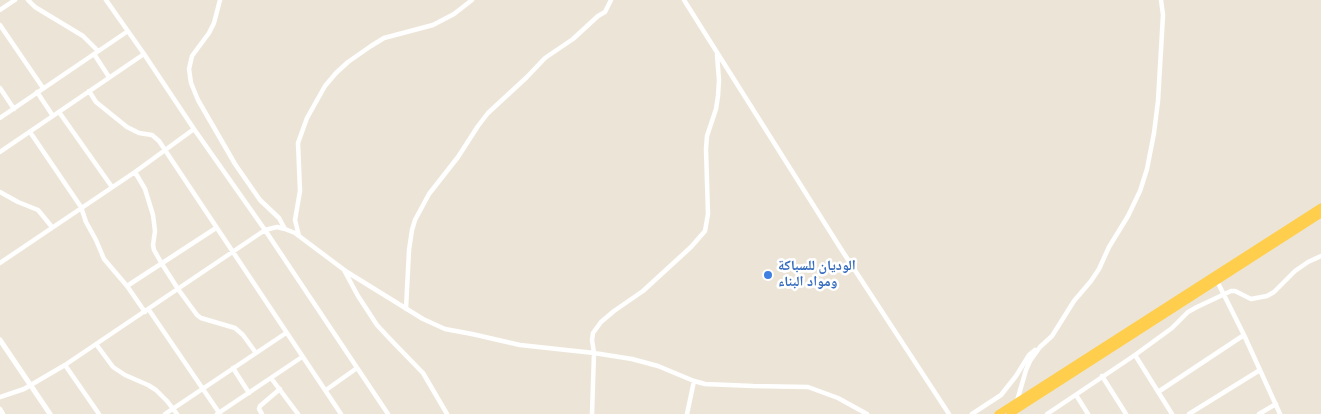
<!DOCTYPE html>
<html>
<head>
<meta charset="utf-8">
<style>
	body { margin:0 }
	canvas { display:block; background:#ece5d7 }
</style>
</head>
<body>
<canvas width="1321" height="414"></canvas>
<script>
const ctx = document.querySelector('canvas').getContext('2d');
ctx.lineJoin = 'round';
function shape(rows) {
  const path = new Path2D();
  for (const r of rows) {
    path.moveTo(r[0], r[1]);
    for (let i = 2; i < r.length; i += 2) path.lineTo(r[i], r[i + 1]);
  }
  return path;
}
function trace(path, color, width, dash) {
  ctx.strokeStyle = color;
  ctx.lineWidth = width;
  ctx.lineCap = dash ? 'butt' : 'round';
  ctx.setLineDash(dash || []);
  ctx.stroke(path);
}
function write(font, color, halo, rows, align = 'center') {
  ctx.font = font + ' Overpass,"Noto Naskh Arabic",sans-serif';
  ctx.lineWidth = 5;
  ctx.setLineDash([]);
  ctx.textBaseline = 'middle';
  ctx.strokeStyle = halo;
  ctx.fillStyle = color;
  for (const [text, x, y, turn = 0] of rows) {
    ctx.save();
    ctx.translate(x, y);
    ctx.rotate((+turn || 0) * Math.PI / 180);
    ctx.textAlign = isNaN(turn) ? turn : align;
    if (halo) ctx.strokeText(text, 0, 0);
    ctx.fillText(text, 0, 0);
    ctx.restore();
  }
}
trace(shape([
	[28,0,35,7,83,36,98,51],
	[106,0,144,54,194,129,265,230,388,414],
	[220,0,214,23,209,33,192,56,189,69,191,83,198,100,235,164,260,200,279,218,285,229],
	[684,0,841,249,949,414],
	[0,10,15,0],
	[0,25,43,88],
	[94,54,109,77],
	[0,88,14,109],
	[89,91,96,102,127,127,139,133,152,135,159,141,341,414],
	[37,92,53,116],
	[59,112,112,187],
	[0,118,128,31],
	[30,132,81,207,86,222,96,240,104,259,127,286,145,312],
	[0,152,144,54],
	[135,172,145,189,153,215,155,231,153,245,154,250,162,264,178,289,197,315,201,318,235,328,243,335,256,353],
	[0,192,18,202,38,210,52,227],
	[299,236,295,220,300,191,298,143,307,118,325,86,336,73,348,62,371,46,384,38,433,25,454,14,472,0],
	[0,263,135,172,194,129],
	[344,270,358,296,377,325,390,339,423,373,447,414],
	[1217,281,1244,335,1280,414],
	[127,286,216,228],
	[406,309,409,250,412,230,415,220,429,194,458,157,478,126,488,113,527,77,545,58,573,39,598,16,605,12,611,0],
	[149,310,220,414],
	[96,344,113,367,125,375,148,385,156,390,167,401,177,414],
	[1135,355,1172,414],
	[65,365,99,414],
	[233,368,249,393],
	[1102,376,1126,414],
	[271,378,298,414],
	[326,390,357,368],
	[1158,392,1244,335],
	[1076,395,1088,414],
	[0,397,24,389,65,365,265,230,277,227,285,229,295,233,347,272,423,319,445,329,472,334,520,345,594,353,632,359,658,366,694,381,705,384,753,386,808,387,838,398,867,414],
	[1017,401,1026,370,1030,361,1040,347,1052,336,1074,301,1091,281,1099,269,1109,247,1128,216,1140,191,1147,169,1154,133,1158,101,1163,15,1161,0],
	[0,409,3,414],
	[165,414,286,333],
	[217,414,302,357],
	[262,414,259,409,260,406,280,389],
	[592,414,594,353,592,340,593,333,601,322,614,311,643,291,691,247,705,231,708,214,706,149,707,136,716,109,718,96,719,80,717,55],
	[687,414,694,381],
	[972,414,1001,395,1016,376,1029,355,1035,350],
	[1047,414,1135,355,1172,328,1188,312,1197,307,1231,291,1235,291,1251,299,1267,296,1274,292,1295,271,1308,262,1321,256],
	[1189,414,1260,370],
	[1259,414,1276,404]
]), '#fff', 4.5);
trace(shape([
	[0,340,50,414]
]), '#fff', 5);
trace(shape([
	[998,414,1321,207],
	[1010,414,1321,214]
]), '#fece4c', 7);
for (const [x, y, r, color] of [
	[768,275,5,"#3f7fe0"]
]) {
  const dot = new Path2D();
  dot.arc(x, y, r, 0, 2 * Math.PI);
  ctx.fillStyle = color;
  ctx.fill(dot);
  trace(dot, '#fff', 2);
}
write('bold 14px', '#366cbe', '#fff', [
	["الوديان للسباكة",778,267],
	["ومواد البناء",778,283]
], 'left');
</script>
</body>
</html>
